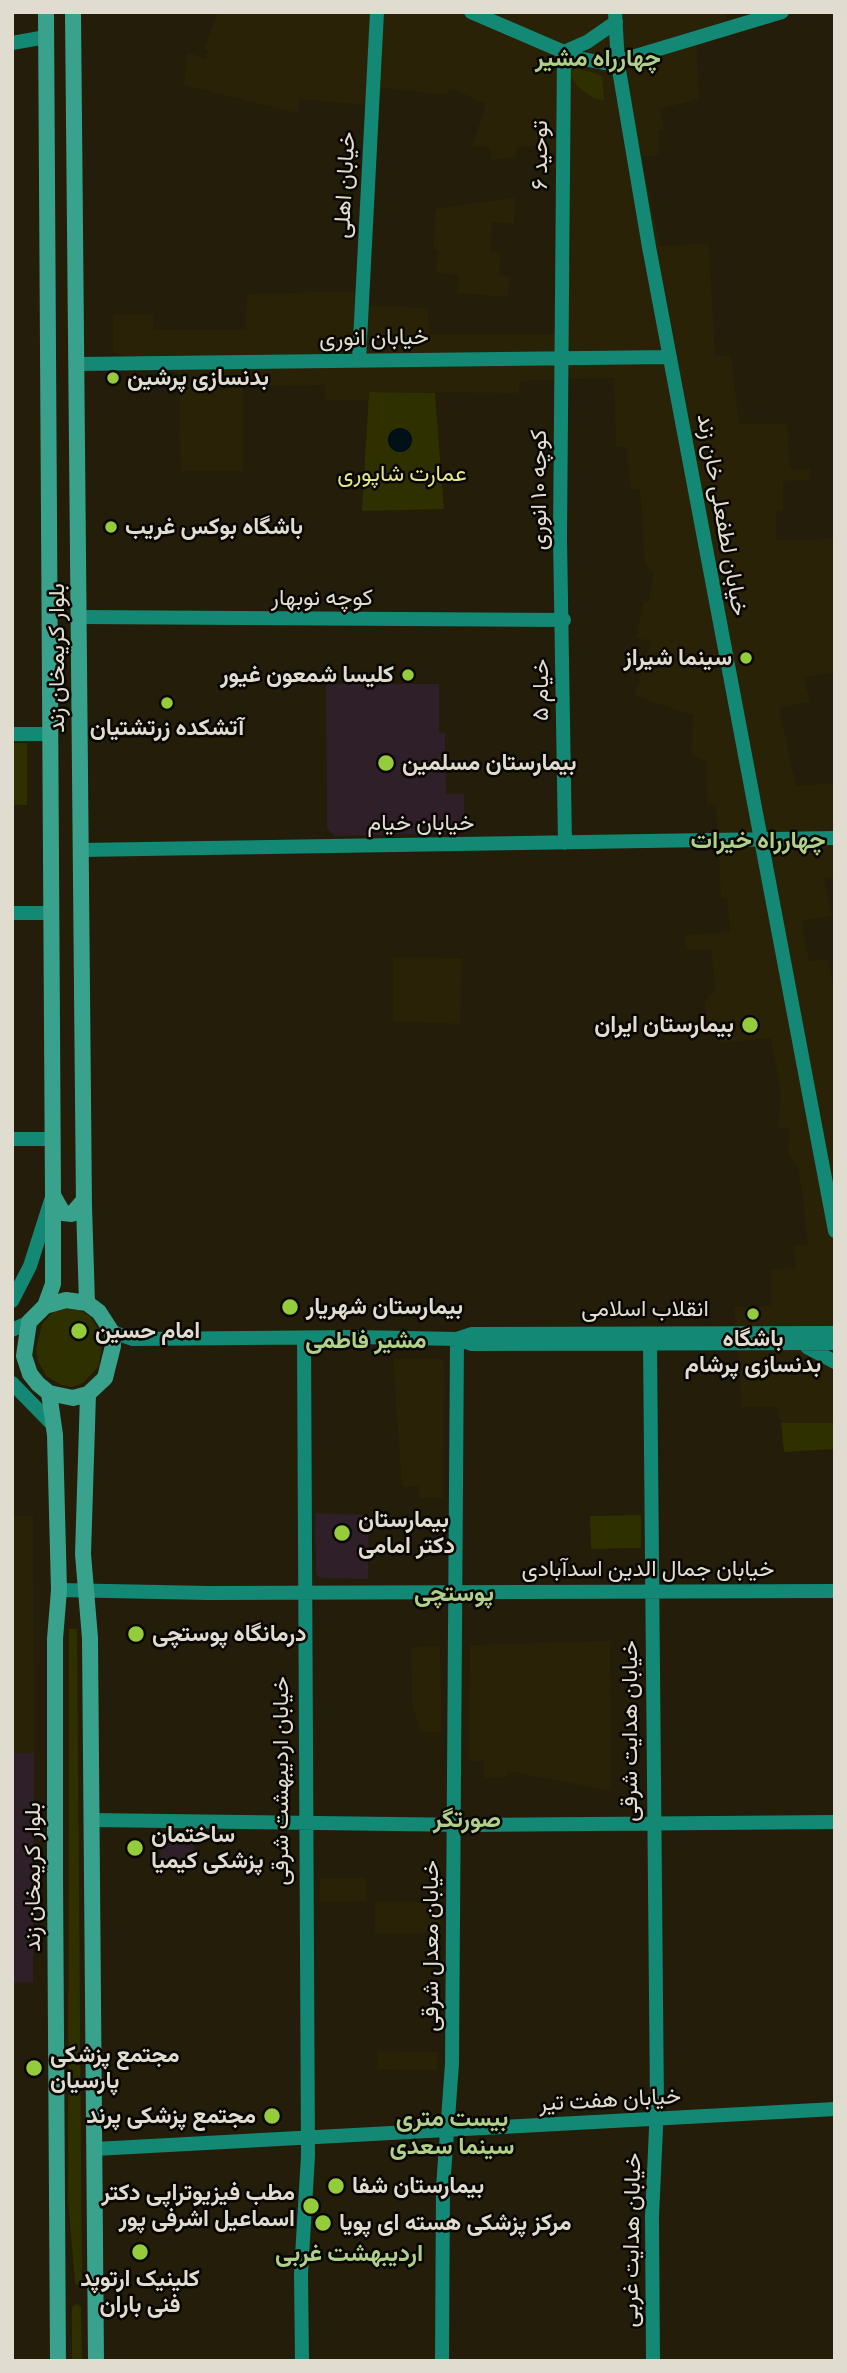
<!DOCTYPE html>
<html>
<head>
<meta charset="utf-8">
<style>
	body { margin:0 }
	#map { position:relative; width:847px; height:2373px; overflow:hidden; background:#231d09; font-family:Cabin,sans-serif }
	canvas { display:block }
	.frame { position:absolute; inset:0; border:14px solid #e0ddd0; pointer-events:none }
</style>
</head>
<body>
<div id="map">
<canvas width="847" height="2373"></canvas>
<div class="frame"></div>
</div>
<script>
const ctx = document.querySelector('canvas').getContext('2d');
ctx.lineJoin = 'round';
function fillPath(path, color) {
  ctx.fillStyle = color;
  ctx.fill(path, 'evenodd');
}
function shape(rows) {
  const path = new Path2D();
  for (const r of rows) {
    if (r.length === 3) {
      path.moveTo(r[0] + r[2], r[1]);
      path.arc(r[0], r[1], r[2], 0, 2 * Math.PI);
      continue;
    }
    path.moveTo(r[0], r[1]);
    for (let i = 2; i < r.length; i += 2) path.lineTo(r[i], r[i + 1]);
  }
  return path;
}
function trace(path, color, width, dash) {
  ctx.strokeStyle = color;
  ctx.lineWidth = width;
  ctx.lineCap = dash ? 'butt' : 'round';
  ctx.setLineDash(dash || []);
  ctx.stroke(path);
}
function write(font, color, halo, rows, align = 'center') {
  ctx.font = font + ' Cabin,Vazirmatn,sans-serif';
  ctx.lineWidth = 5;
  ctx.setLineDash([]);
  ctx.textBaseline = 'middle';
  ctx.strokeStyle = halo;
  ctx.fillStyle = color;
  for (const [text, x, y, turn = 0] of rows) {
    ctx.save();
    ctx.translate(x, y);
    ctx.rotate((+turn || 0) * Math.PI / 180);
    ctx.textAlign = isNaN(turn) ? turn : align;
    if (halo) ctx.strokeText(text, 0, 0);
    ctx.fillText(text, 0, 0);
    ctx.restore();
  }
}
fillPath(shape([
	[218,12,725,12,728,25,696,35,699,99,660,109,664,130,658,130,659,155,642,157,660,246,709,243,715,356,731,356,739,424,787,424,790,469,810,469,810,480,783,481,783,510,776,512,776,540,835,539,835,673,804,677,810,702,779,708,796,786,835,783,835,877,824,879,832,916,801,921,809,961,828,959,835,995,835,1423,781,1423,777,1407,742,1407,734,1307,771,1306,771,1269,796,1268,793,1246,808,1244,803,1198,798,1166,788,1155,790,1129,778,1128,781,1095,771,1038,720,1043,720,1030,706,1030,705,1000,715,990,711,949,686,950,685,935,730,932,727,898,721,898,716,805,707,805,706,761,692,756,693,715,635,696,651,641,636,638,644,601,648,602,654,572,645,565,640,489,631,489,627,447,616,447,614,378,520,381,519,393,369,392,368,400,325,400,325,385,243,387,243,471,181,471,179,374,113,352,113,315,153,315,154,330,246,330,247,294,360,291,360,305,428,308,430,334,558,334,564,265,571,264,570,208,557,168,546,167,547,146,516,147,516,157,491,160,491,148,472,146,486,104,450,88,446,95,384,88,364,105,300,99,297,113,184,85,187,52,206,59,208,51,204,49],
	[515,197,514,224,492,222,490,251,501,252,499,275,510,277,508,297,457,293,459,275,436,273,438,250,433,249,436,209],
	[393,957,462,958,460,1024,393,1021],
	[393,1359,440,1359,444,1363,443,1498,419,1498,418,1486,402,1487],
	[12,1516,33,1516,34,1753,12,1753],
	[610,1641,611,1791,507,1771,507,1777,484,1778,484,1761,469,1761,470,1645],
	[440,1646,442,1732,420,1732,412,1702,411,1647],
	[320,1878,366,1878,366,1901,320,1901],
	[375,1901,441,1902,441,1933,375,1933],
	[378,2051,438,2052,437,2070,378,2069]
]), '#2a2207');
fillPath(shape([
	[326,684,439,684,439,732,445,733,446,794,464,794,465,833,335,836,327,829],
	[315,1513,369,1515,368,1579,320,1578,316,1574],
	[12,1753,34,1753,33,1982,12,1983],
	[161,1835,194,1836,193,1870,160,1869]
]), '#2e1f29');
fillPath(shape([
	[570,66,602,76,604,100,593,98,577,86,570,75],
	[369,392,435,393,444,509,362,511],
	[12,743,27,743,27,805,12,805],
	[65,1306,76,1308,90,1316,100,1332,102,1343,99,1366,83,1383,72,1387,62,1385,46,1376,38,1361,36,1349,42,1324,55,1310],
	[781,1423,835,1423,835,1449,784,1452],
	[641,1515,641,1548,591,1549,590,1516],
	[69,1629,77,1629,82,2283,78,2286,75,2283,68,2198],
	[77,2304,81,2307,82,2361,72,2361,72,2307]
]), '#2f3000');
fillPath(shape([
	[400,440,12]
]), '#000f18');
trace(shape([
	[471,12,578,58,609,64,782,12],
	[615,12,618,64,649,247,835,1231],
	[12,43,46,37],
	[359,360,377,12],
	[78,364,670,357],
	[80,617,564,620],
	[12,734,49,734],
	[565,843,560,538,564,52,587,42,616,22],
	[81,850,835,838],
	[12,913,49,913],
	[12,1139,52,1139],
	[12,1301,30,1266,51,1200],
	[12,1330,29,1322],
	[112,1332,133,1339,356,1337,457,1339,472,1344,835,1343],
	[457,1339,472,1334,835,1333],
	[650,1342,657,2106,652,2217,653,2361],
	[807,1347,835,1362],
	[12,1383,52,1424],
	[59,1590,208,1593,835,1591],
	[92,1820,468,1825,835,1822],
	[95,2149,835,2109],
	[302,2361,301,2273,308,2156,304,1338],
	[442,2361,443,2187,452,2064,457,1339]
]), '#128875', 14);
trace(shape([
	[73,12,84,1206,87,1303],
	[54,1197,63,1213,72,1214,84,1200],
	[66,1300,87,1303,99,1312,112,1332,113,1346,105,1378,88,1394,73,1398,49,1393,38,1384,30,1374,24,1356,29,1322,45,1306,66,1300],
	[45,1306,53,1284,53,1196,46,12],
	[49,1393,55,1435,59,1590,55,1639,55,1872,58,2361],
	[88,1394,83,1554,90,1638,96,2361]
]), '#39a28d', 16);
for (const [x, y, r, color] of [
	[113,378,7,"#94cc3c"],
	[111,527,7,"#94cc3c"],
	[746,658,7,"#94cc3c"],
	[408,675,7,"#94cc3c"],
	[167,703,7,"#94cc3c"],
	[386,763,9,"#94cc3c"],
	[750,1025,9,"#94cc3c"],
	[290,1307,9,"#94cc3c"],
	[753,1314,7,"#94cc3c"],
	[79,1331,9,"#94cc3c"],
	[342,1533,9,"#94cc3c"],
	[136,1634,9,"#94cc3c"],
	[135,1848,9,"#94cc3c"],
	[34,2068,9,"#94cc3c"],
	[272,2116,9,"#94cc3c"],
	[336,2186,9,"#94cc3c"],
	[311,2206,9,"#94cc3c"],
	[323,2223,9,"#94cc3c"],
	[140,2252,9,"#94cc3c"]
]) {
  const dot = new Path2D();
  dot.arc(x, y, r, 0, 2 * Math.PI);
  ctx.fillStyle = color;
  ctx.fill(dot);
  trace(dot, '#0a0702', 2.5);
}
write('23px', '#e0ddd0', '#0a0702', [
	["۶ توحید",540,155,-90],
	["خیابان اهلی",345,185,-87],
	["خیابان انوری",374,338,-1],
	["کوچه ۱۰ انوری",539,490,-90],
	["خیابان لطفعلی خان زند",722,515,80],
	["کوچه نوبهار",322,598],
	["بلوار کریمخان زند",57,658,-90],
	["۵ خیام",541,690,-90],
	["خیابان خیام",421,823],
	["انقلاب اسلامی",645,1309],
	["خیابان جمال الدین اسدآبادی",648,1569],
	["خیابان هدایت شرقی",630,1731,-90],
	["خیابان اردیبهشت شرقی",281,1781,-90],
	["بلوار کریمخان زند",33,1877,-90],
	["خیابان معدل شرقی",431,1946,-90],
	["خیابان هفت تیر",610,2100,-3],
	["خیابان هدایت غربی",632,2240,-89]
]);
write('bold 23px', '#e0ddd0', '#0a0702', [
	["بدنسازی پرشین",127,378],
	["باشگاه بوکس غریب",125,527],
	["سینما شیراز",732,658,"right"],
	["کلیسا شمعون غیور",394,675,"right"],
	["آتشکده زرتشتیان",167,728,"center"],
	["بیمارستان مسلمین",402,763],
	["بیمارستان ایران",734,1025,"right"],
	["بیمارستان شهریار",306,1307],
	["امام حسین",95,1331],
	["باشگاه",753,1339,"center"],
	["بدنسازی پرشام",753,1365,"center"],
	["بیمارستان",358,1520],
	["دکتر امامی",358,1546],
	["درمانگاه پوستچی",152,1634],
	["ساختمان",151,1835],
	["پزشکی کیمیا",151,1861],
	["مجتمع پزشکی",50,2055],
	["پارسیان",50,2081],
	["مجتمع پزشکی پرند",256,2116,"right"],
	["بیمارستان شفا",352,2186],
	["مطب فیزیوتراپی دکتر",295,2193,"right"],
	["اسماعیل اشرفی پور",295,2219,"right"],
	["مرکز پزشکی هسته ای پویا",339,2223],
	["کلینیک ارتوپد",140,2279,"center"],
	["فنی باران",140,2305,"center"]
], 'left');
write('23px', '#e2e788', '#0a0702', [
	["عمارت شاپوری",402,474]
]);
write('bold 24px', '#afd089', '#0a0702', [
	["چهارراه مشیر",598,59],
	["چهارراه خیرات",758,841],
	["مشیر فاطمی",366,1341],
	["پوستچی",454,1594],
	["صورتگر",467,1820],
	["بیست متری",452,2119],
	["سینما سعدی",452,2147],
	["اردیبهشت غربی",349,2254]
]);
</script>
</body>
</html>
